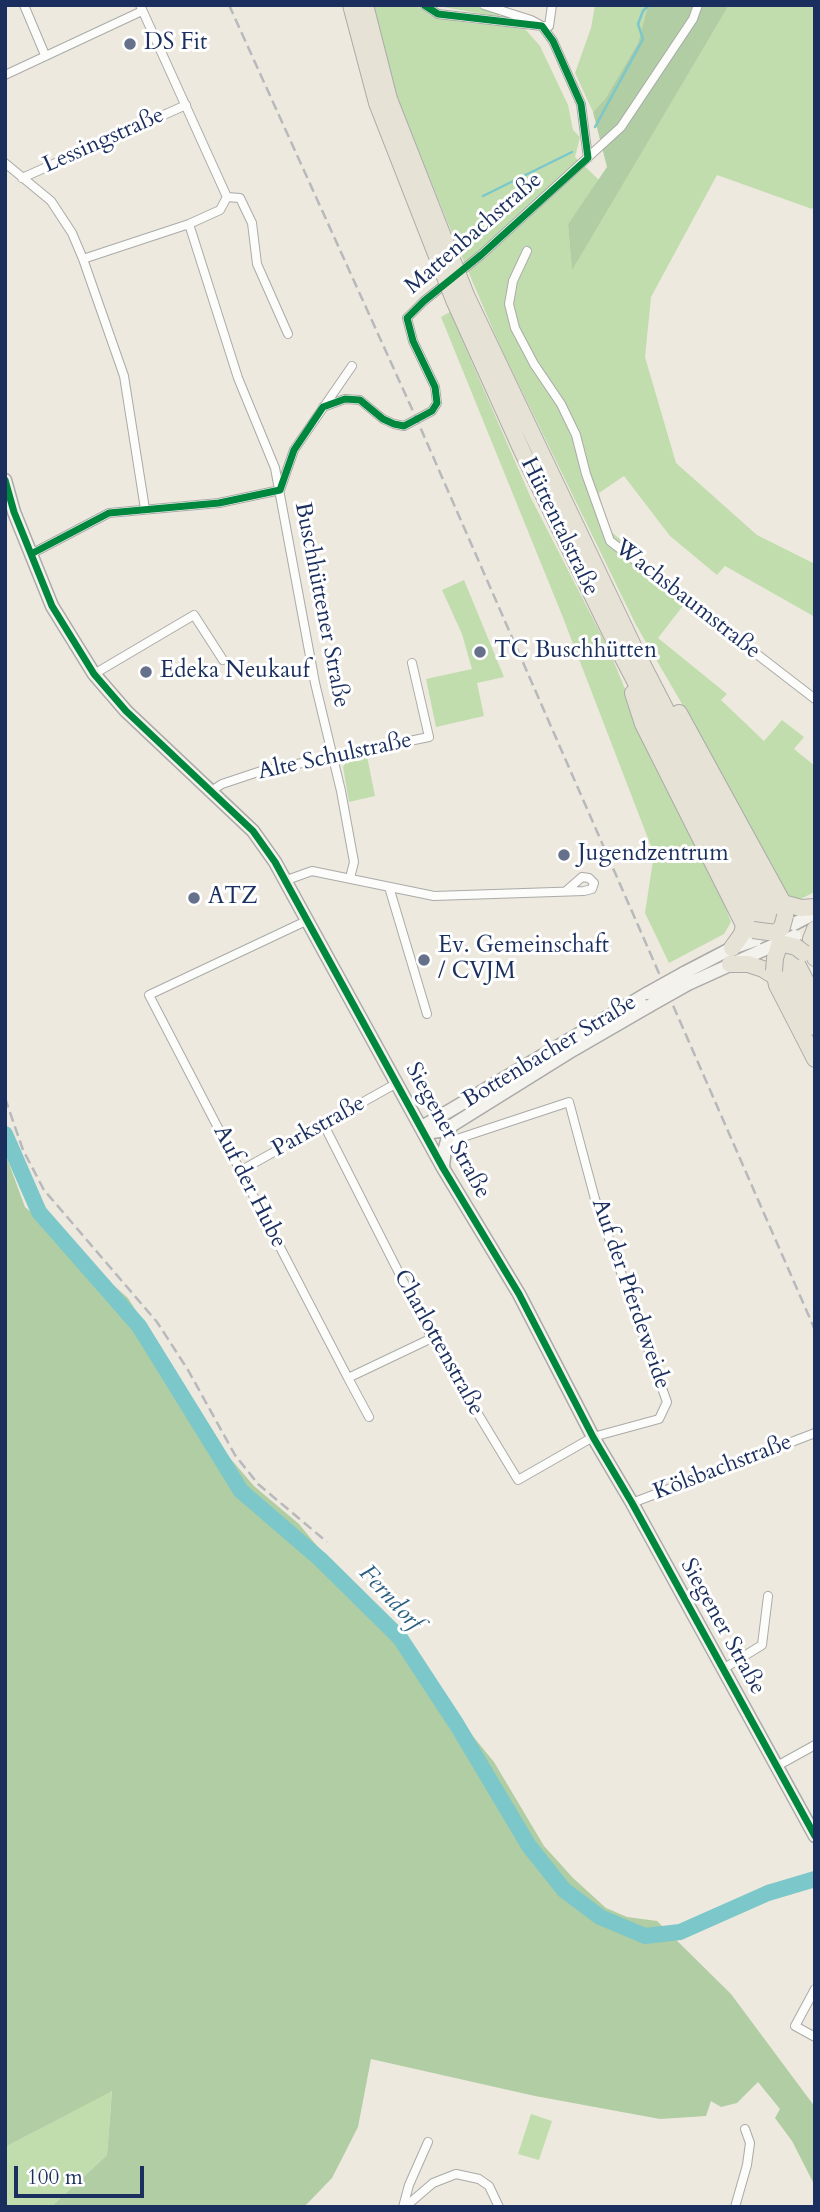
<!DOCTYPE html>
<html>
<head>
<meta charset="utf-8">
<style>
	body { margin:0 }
	#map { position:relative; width:820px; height:2212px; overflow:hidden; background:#eee9de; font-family:Cardo,serif }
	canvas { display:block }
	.frame { position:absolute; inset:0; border:7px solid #1b2f5e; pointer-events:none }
	.scale { position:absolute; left:14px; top:2166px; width:130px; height:32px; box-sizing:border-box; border:4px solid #1b2f5e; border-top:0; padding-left:9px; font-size:21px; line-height:24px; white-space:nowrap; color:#1b2f5e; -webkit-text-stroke:5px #fff; paint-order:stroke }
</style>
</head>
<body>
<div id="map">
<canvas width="820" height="2212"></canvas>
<div class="frame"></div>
<div class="scale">100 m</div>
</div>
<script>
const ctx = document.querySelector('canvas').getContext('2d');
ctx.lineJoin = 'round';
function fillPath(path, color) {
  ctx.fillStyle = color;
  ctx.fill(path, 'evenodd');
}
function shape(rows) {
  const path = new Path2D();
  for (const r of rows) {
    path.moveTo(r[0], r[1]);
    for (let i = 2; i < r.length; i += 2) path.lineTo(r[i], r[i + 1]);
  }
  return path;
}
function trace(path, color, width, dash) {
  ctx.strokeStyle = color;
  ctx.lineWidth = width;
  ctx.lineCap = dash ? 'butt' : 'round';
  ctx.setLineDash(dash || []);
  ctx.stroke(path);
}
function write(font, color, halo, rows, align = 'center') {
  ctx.font = font + ' Cardo,serif';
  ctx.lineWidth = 6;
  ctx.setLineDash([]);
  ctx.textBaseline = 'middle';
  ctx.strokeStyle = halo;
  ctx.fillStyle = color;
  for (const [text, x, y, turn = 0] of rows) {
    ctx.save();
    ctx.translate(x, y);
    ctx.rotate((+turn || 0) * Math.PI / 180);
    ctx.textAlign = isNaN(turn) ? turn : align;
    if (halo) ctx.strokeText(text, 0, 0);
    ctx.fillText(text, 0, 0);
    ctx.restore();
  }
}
fillPath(shape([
	[372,5,415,5,431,16,469,23,518,26,526,30,540,46,568,105,573,130,580,137,575,157,599,180,568,224,572,268,729,5,815,5,815,204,812,209,717,175,651,297,645,357,676,463,757,535,815,564,815,617,725,566,717,575,670,536,624,476,599,493,608,529,689,598,658,638,727,694,721,700,764,741,782,720,804,737,794,749,815,766,815,892,796,901,782,889,710,752,636,625,500,346,456,243,399,103],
	[432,5,500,5,499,17],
	[595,5,648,5,638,43,605,99,593,112,575,73,591,28],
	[450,312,531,498,609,650,653,757,712,873,731,922,724,934,669,963,645,913,654,854,562,615,441,317],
	[464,580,504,677,477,683,484,716,436,727,426,679,472,669,462,634,442,590],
	[367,756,375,796,349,802,343,767,347,761],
	[112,2090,107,2155,51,2207,5,2207,5,2147],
	[531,2114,552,2121,539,2160,518,2154]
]), '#c1ddae');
fillPath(shape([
	[648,5,729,5,572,270,568,224,607,167,593,112,605,99,638,43],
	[5,1153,25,1207,128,1298,223,1450,254,1486,299,1524,494,1762,544,1846,573,1878,606,1908,627,1917,657,1921,731,1994,815,2107,815,2186,792,2141,775,2118,780,2109,758,2082,737,2103,721,2107,711,2101,706,2116,660,2119,535,2096,371,2059,358,2127,332,2178,304,2207,51,2207,107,2155,112,2091,5,2147]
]), '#b0cda3');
trace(shape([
	[595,127,643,39,638,24,643,11,649,5],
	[483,196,572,152]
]), '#7bc7ca', 2.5);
trace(shape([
	[5,1134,39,1212,139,1326,241,1491,320,1559,400,1638,457,1725,529,1846,564,1890,600,1917,645,1936,680,1932,768,1893,815,1879]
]), '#7bc7ca', 16);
const street = shape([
	[24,5,45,55],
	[424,5,438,14,542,26,553,41,581,104,588,158],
	[484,5,531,20,542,26,549,26,552,5],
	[5,75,142,11],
	[5,163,51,201,72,233,83,259,124,376,145,509],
	[22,178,186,105],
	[227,197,240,198,252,223,257,264,288,334],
	[189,224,238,378,275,468,315,683,341,791,354,862,350,878],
	[527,251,513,281,509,304,515,328,534,364,561,404,576,435,586,474,610,541,815,699],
	[83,259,189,224,220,210,227,197,140,5],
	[323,407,345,399,360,400,383,419,394,424,404,426,432,411,437,403,435,387,413,341,407,318,424,301,481,255,621,127,693,19,698,5],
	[31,554,109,513,219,503,280,490,294,450,352,366],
	[94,674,194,615,223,660],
	[211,791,222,784,258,772,429,737,412,663],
	[284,881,312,871,434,896,584,891,592,889,594,883,589,878,582,877,566,891],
	[389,887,427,1014],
	[306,921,149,995,348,1378,432,1338],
	[324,1125,432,1338,518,1480,593,1437,659,1419,667,1402,595,1199,569,1102,454,1140,447,1140],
	[240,1171,397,1083],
	[348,1378,369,1417],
	[632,1503,815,1433],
	[723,1669,762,1645,768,1596],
	[777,1766,815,1745],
	[815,1989,795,2026,815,2037],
	[403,2207,409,2185,428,2142],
	[405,2207,433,2183,456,2174,479,2179,489,2186,499,2207],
	[735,2207,747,2165,750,2143,745,2129]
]);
const secondary = shape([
	[5,480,14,512,52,606,94,674,126,711,253,831,275,862,443,1168,519,1294,593,1437,632,1503,815,1836],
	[790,926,815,913],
	[684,973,732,948,758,939],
	[688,984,763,950],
	[422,1127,648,993],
	[422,1127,432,1132,439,1131,451,1126,573,1050,649,1006],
	[443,1167,445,1148,451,1126]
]);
const highway = shape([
	[351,5,377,103],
	[365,5,389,99],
	[466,295,637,654,815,999],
	[454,300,523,453,621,654,815,1027],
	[633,693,643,724,744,925,753,930],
	[679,713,783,903,785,916],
	[783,903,801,908,815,907],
	[815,929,811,939,815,958],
	[732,948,742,934,744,925],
	[730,964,748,964,763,969,774,976],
	[774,971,777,985,815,1059]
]);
trace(street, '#aaaaa9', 10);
trace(secondary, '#aaaaa9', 15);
trace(highway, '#aaaaa9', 18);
trace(street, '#fcfcfa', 8);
trace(secondary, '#f4f2ec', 12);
trace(highway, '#e7e2d6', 16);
trace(shape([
	[229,5,417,420,815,1330],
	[5,1098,23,1150,44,1190,157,1322,188,1370,235,1455,258,1484,327,1542]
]), '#b7b9bc', 2.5, [10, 5]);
const secondaryBridge = shape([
	[763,950,795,936],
	[648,993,684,973],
	[649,1006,688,984]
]);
const highwayBridge = shape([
	[389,99,466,295],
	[377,103,454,300],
	[753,930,776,933,782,927,785,916],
	[774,971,775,958,780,943,796,947,804,953]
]);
trace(secondaryBridge, '#aaaaa9', 15, []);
trace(highwayBridge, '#aaaaa9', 18, []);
trace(secondaryBridge, '#f4f2ec', 12);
trace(highwayBridge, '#e7e2d6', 16);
trace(shape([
	[5,480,14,512,52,606,94,674,126,711,253,831,275,862,443,1168,519,1294,593,1437,632,1503,815,1836],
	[31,554,109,513,219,503,280,490,294,450,323,407,345,399,360,400,383,419,394,424,404,426,432,411,437,403,435,387,413,341,407,318,424,301,481,255,588,158,581,104,553,41,542,26,438,14,424,5]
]), '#00873e', 7);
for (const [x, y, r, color] of [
	[130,44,7,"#65708b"],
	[480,652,7,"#65708b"],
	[146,672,7,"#65708b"],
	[564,855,7,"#65708b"],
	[194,898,7,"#65708b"],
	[424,960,7,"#65708b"]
]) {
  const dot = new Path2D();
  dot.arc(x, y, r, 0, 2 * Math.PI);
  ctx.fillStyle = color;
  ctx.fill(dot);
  trace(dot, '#fff', 2.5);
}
write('23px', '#1b2f5e', '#fff', [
	["DS Fit",144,44],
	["TC Buschhütten",494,652],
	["Edeka Neukauf",160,672],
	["Jugendzentrum",578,855],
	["ATZ",208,898],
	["Ev. Gemeinschaft",438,947],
	["/ CVJM",438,973]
], 'left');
write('23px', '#1b2f5e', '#fff', [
	["Lessingstraße",104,141,-24],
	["Mattenbachstraße",474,234,-41],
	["Hüttentalstraße",559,527,64],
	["Wachsbaumstraße",687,600,38],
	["Buschhüttener Straße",321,605,79],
	["Alte Schulstraße",335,757,-12],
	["Bottenbacher Straße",550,1052,-31],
	["Parkstraße",319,1127,-29],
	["Siegener Straße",447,1131,61],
	["Auf der Hube",249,1187,63],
	["Auf der Pferdeweide",630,1294,71],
	["Charlottenstraße",438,1343,61],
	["Kölsbachstraße",723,1468,-21],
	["Siegener Straße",722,1627,61]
]);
write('italic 24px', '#2b5f81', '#fff', [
	["Ferndorf",390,1599,47]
]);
</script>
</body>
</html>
